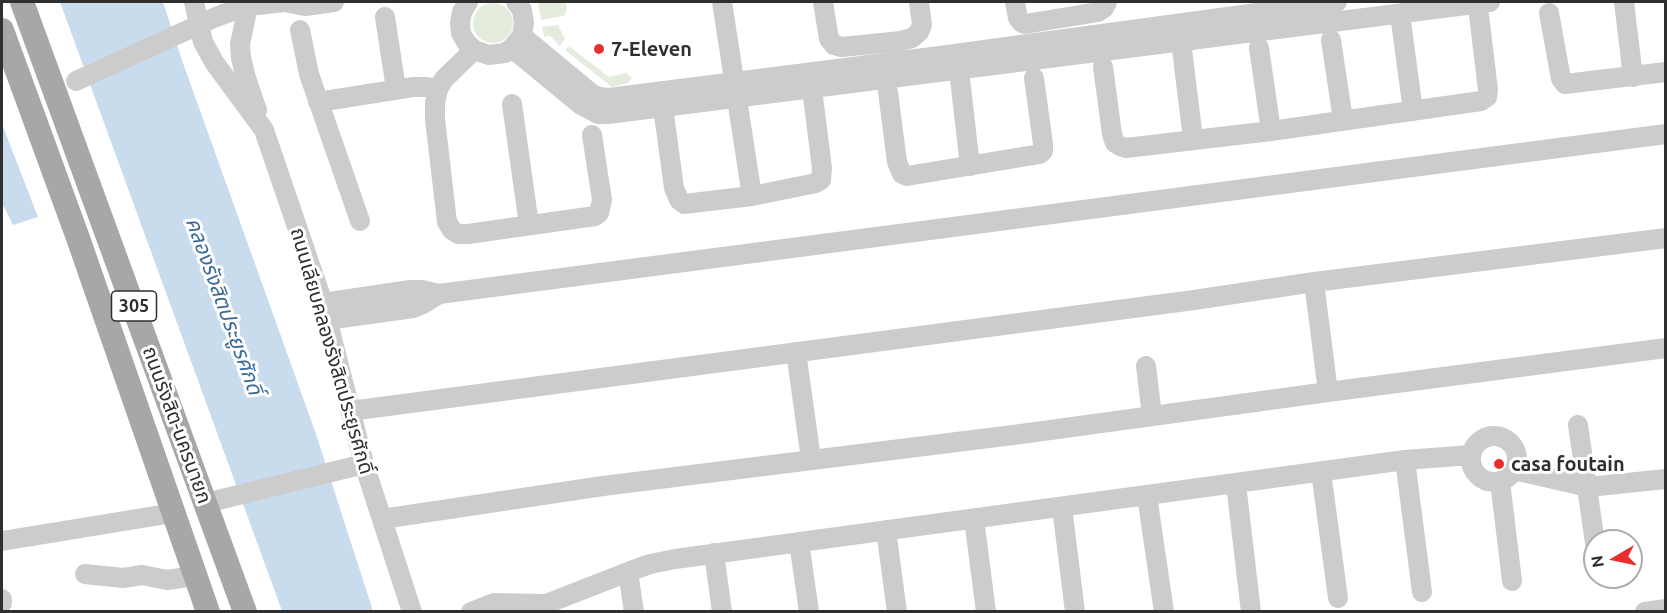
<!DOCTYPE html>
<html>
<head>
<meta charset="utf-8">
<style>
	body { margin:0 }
	#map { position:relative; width:1667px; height:613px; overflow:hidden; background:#fff; font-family:Ubuntu,sans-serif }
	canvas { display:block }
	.frame { position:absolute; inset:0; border:3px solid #2f2f2f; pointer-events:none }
	.north { position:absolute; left:1583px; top:529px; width:60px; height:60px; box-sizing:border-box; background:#fff; border:2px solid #acacac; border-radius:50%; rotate:261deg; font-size:16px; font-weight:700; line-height:24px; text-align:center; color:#2f2f2f }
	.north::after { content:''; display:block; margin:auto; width:21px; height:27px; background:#e92f2e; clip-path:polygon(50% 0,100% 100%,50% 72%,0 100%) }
</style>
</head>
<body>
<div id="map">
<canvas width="1667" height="613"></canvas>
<div class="frame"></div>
<div class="north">N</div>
</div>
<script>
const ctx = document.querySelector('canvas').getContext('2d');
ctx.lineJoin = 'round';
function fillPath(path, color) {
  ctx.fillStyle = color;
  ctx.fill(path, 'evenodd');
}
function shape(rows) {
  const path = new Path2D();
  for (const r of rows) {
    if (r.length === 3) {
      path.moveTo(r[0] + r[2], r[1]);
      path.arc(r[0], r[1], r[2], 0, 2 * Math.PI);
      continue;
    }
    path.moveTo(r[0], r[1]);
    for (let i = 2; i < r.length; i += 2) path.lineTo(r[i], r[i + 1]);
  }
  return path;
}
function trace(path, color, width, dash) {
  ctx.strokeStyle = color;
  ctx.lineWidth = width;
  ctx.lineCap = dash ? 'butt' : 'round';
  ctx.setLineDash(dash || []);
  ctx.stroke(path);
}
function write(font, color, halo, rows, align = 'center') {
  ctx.font = font + ' Ubuntu,"Noto Sans Thai",sans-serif';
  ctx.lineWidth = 6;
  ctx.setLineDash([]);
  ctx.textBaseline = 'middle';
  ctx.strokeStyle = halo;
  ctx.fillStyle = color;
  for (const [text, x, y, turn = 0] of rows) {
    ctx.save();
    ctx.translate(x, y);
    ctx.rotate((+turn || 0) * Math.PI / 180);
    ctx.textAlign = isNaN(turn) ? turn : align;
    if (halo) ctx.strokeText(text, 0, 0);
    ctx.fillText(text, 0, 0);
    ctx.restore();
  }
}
fillPath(shape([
	[538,2,566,2,567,10,564,16,541,20],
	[493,23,20],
	[558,25,565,39,560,46,550,36,544,37,542,27],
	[570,47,609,77,626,73,632,78,628,83,612,87,566,51,566,48]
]), '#e4eddd');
fillPath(shape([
	[60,2,163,2,183,63,316,434,373,611,282,611],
	[2,124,38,217,13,225,2,203]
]), '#c9dced');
trace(shape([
	[194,2,203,42,214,62,264,130,323,303,364,464,412,612],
	[244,2,246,16,240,44,241,58,246,78,257,110],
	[468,2,462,12,460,23,461,33,466,42,474,50,489,55,505,53,512,48,522,36,524,23,522,10,516,2],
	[722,2,752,196],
	[823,2,829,39,834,45,842,47,901,41,912,38,919,32,922,25,919,2],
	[1015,2,1018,18,1021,22,1025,24,1098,12,1104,8,1107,2],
	[1624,2,1633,77],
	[1549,13,1561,79,1565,84,1666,72],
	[1400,14,1413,111],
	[216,17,246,6,258,5,284,2,305,6,334,2],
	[385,17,396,89],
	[300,30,309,74,360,221],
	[522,36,592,94,600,97,609,98,940,56,1337,2],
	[1169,38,1181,41,1193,139],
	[1331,40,1343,120],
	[512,48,581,105,598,114,608,114,1490,2],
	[474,50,444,79,438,89,435,103,435,119,447,222,452,230,458,234,468,234,595,216,599,213,602,200,592,135],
	[1103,67,1112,134,1115,143,1120,146,1126,148,1271,131,1259,48],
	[959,70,970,166],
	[888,92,897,162,902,174,907,176,1040,154,1043,151,1043,144,1034,78],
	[318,102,413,87,427,87,438,89],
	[512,104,529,225],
	[663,107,674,188,679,200,684,204,752,196,816,183,821,180,822,168,812,89],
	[1271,131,1481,101,1487,97,1488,90,1479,15],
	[1314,282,1328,392],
	[323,303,410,290,422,290,439,294,1666,134],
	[327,320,413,308,423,304,439,294],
	[796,352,811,459],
	[1146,366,1152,416],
	[350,411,1194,300,1314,282,1666,238],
	[1578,425,1595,543],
	[1494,459,23],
	[1405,460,1422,592],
	[1514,470,1588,487,1666,479],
	[1321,472,1338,598],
	[1500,481,1512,581],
	[1236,484,1251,612],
	[1147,496,1164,612],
	[206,503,364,464],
	[1062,507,1075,612],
	[382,519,603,486,1021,434,1328,392,1666,348],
	[974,519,986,612],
	[886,530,897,612],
	[2,541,173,513],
	[799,542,809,612],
	[714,553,722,612],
	[628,572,634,612],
	[85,574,123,578,142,575,167,580,195,576],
	[2,599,2,603],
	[471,612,494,603,546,604],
	[535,612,546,604,628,572,650,564,675,559,1405,460,1471,455],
	[1645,612,1666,609]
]), '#ccc', 20);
trace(shape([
	[22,2,245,612],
	[2,30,78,238,208,612]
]), '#a7a7a7', 24);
trace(shape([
	[76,81,216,17]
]), '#ccc', 20);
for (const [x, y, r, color] of [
	[599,49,6,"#e92f2e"],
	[1499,464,6,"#e92f2e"]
]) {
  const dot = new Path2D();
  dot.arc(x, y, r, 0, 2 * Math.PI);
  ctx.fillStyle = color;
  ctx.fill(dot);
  trace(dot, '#fff', 2);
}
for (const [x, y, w] of [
	[134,306,45]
]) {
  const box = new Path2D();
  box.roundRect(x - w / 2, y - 15, w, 30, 4.5);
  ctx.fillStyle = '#fff';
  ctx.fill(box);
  trace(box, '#2f2f2f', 1.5);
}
write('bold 18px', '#2f2f2f', null, [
	["305",134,306]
]);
write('bold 20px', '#2f2f2f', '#fff', [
	["7-Eleven",611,49],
	["casa foutain",1511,464]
], 'left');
write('20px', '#2f2f2f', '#fff', [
	["ถนนเลียบคลองรังสิตประยูรศักดิ์",332,351,74],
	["ถนนรังสิต-นครนายก",177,425,70]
]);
write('italic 21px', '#3b6a94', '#fff', [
	["คลองรังสิตประยูรศักดิ์",224,306,70]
]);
</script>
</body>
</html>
